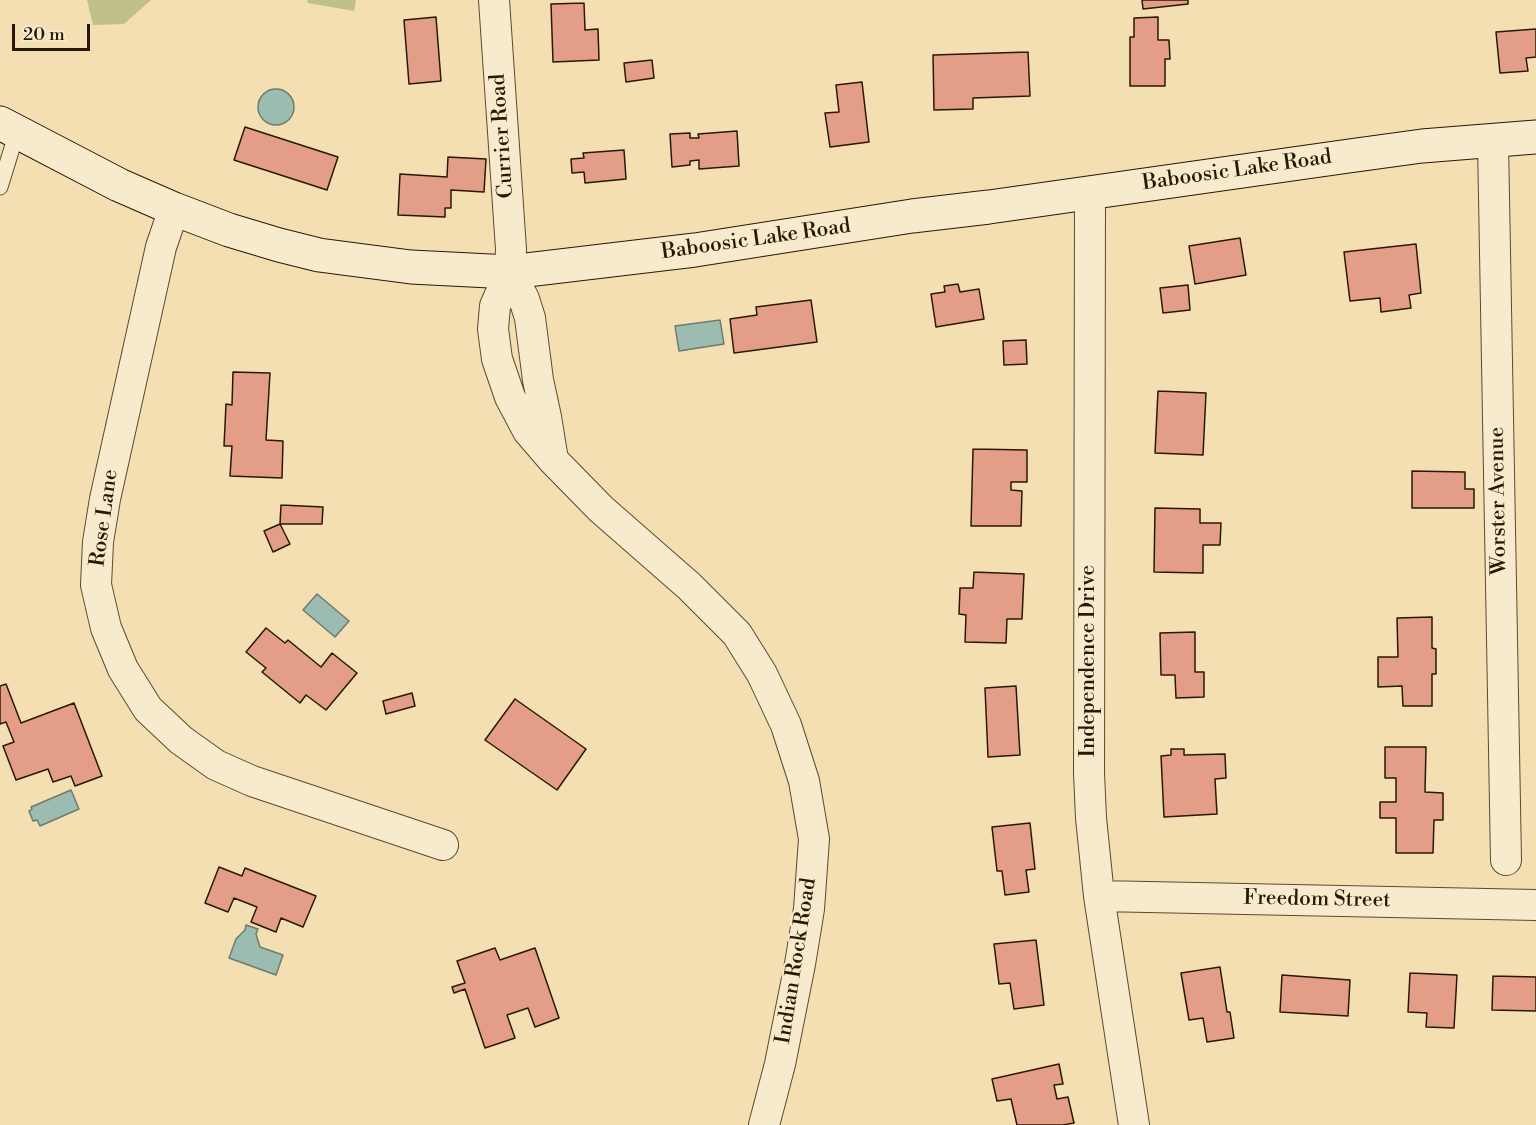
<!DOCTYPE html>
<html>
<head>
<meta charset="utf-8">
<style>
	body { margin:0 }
	#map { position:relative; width:1536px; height:1125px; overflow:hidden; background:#f3dfb2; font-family:"Libre Bodoni",serif }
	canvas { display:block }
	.scale { position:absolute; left:12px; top:24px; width:78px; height:27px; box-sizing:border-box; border:3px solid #281906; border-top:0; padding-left:8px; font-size:18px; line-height:21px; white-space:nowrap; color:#281906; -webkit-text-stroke:4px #f7eacd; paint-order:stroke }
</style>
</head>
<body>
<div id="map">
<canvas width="1536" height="1125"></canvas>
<div class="scale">20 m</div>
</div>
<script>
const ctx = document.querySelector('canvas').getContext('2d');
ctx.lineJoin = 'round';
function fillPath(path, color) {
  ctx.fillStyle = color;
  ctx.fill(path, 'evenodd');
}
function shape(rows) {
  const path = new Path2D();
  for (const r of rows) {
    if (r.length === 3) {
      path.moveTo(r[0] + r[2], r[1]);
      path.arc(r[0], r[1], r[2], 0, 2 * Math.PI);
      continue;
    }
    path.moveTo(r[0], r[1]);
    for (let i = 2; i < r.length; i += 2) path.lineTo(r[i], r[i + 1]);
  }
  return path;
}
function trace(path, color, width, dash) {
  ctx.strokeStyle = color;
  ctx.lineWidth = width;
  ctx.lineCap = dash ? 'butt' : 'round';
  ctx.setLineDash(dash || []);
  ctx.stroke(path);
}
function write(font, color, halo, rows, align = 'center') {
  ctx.font = font + ' "Libre Bodoni",serif';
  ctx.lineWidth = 4.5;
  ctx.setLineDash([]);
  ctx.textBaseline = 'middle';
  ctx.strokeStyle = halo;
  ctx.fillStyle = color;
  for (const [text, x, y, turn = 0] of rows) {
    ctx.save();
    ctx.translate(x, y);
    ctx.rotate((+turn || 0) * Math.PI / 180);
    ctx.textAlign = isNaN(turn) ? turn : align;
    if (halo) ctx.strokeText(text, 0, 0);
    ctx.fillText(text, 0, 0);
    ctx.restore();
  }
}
fillPath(shape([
	[87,0,151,0,124,24,93,25],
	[307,0,356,0,354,11,308,3]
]), '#bfc189');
const water = shape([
	[276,107,18],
	[720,320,724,344,679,351,675,326,720,320],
	[317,594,349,621,335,637,303,610,317,594],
	[71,790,79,809,40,826,37,820,33,821,29,811,32,809,31,807,71,790],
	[246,925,258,929,256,934,260,947,283,955,276,975,229,958,236,939,245,930,246,925]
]);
fillPath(water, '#9cbcb1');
trace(water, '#6e7b6d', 1.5);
const building = shape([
	[1142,0,1188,0,1188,4,1143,9,1142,0],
	[584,3,585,30,598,29,599,60,553,62,551,4,584,3],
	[436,17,441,81,409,84,404,20,436,17],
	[1158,17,1158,40,1169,40,1170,59,1165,59,1165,86,1130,86,1130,37,1134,37,1134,18,1158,17],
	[1536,29,1536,57,1526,58,1528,71,1500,73,1496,32,1536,29],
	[1028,52,1030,96,973,98,973,109,934,110,933,55,1028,52],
	[652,60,654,78,626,82,624,63,652,60],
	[862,82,869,142,830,147,825,113,839,112,836,85,862,82],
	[245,127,338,157,327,190,234,160,245,127],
	[737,131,739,166,699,169,699,160,690,161,690,165,672,167,670,134,690,133,690,138,699,138,698,134,737,131],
	[624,150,626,179,585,183,584,172,572,173,571,159,584,158,583,153,624,150],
	[448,157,486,159,484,192,451,190,451,208,445,208,445,217,398,215,400,174,447,177,448,157],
	[1240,238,1246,275,1195,284,1189,246,1240,238],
	[1416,244,1421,293,1409,295,1411,308,1381,312,1380,298,1350,301,1344,252,1416,244],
	[958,284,960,292,979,289,984,319,936,327,931,294,945,292,944,286,958,284],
	[1188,285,1190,310,1163,313,1160,288,1188,285],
	[811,300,817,342,734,353,730,319,757,315,756,307,811,300],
	[1026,340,1027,364,1004,365,1003,341,1026,340],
	[233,372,270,373,266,440,283,441,282,478,230,476,232,446,224,446,226,404,232,405,233,372],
	[1158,391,1206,393,1203,455,1155,453,1158,391],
	[973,449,1027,450,1027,482,1011,482,1011,490,1022,491,1021,526,971,526,973,449],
	[1412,471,1465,472,1465,489,1474,489,1474,508,1412,508,1412,471],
	[281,505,323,507,322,524,280,524,281,505],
	[1155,508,1200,509,1200,523,1221,523,1220,545,1203,545,1203,573,1154,572,1155,508],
	[280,524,290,544,273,552,264,531,280,524],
	[974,572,1024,574,1022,619,1007,619,1006,643,965,642,966,615,959,614,960,588,973,588,974,572],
	[1432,617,1432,648,1436,649,1436,674,1432,674,1432,706,1403,706,1402,686,1378,687,1378,657,1398,657,1397,618,1432,617],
	[266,628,285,643,288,640,321,667,332,653,357,673,326,710,306,695,300,703,262,672,266,668,246,652,266,628],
	[1195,632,1195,672,1204,672,1204,697,1176,698,1175,675,1161,675,1160,633,1195,632],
	[6,684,21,723,74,703,102,776,75,786,71,776,53,782,48,769,16,780,3,746,14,742,6,722,0,724,0,686,6,684],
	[1016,686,1020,755,988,757,985,688,1016,686],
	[412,693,415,706,386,714,383,701,412,693],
	[515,699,586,749,557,790,485,740,515,699],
	[1385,747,1426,747,1425,792,1443,793,1443,820,1434,820,1433,853,1396,853,1396,818,1380,818,1380,802,1396,802,1396,778,1385,778,1385,747],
	[1171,749,1184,749,1184,755,1225,754,1226,778,1215,779,1217,814,1164,817,1161,756,1171,755,1171,749],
	[1030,823,1035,869,1026,870,1029,892,1005,895,1002,871,997,871,992,827,1030,823],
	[219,867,242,876,245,868,316,896,303,927,281,918,276,932,251,922,257,907,234,898,228,912,205,903,219,867],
	[1036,940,1044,1005,1014,1009,1010,983,999,984,994,944,1036,940],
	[495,948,500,960,535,948,559,1018,535,1027,528,1008,507,1015,515,1038,485,1048,465,989,454,993,452,987,465,983,457,961,495,948],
	[1220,967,1227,1012,1230,1012,1234,1038,1207,1042,1203,1018,1189,1020,1181,973,1220,967],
	[1410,973,1457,975,1454,1028,1426,1027,1427,1013,1408,1012,1410,973],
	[1282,975,1350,980,1348,1016,1280,1012,1282,975],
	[1493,976,1536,977,1536,1011,1492,1010,1493,976],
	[1059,1064,1063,1084,1054,1085,1057,1099,1068,1097,1074,1123,1063,1125,1017,1125,1011,1099,997,1101,992,1079,1059,1064]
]);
fillPath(building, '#e49e88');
trace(building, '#281906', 1.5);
const lane = shape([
	[0,187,17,132]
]);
const street = shape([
	[494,0,511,249,510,272,495,306,493,329,497,359,510,397,528,431,553,460,601,509,689,586,737,634,762,674,786,725,804,781,814,839,809,909,800,964,780,1064,764,1125],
	[1493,141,1506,860],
	[1090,193,1089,773,1091,818,1099,896,1134,1125],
	[174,209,161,247,105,499,98,542,96,585,106,628,123,669,148,709,181,740,216,765,252,781,443,845],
	[510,272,524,299,530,318,538,380,546,417,553,460],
	[1099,896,1536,905]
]);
const secondary = shape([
	[0,123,119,185,174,209,229,230,279,245,319,255,357,260,411,267,510,272,695,250,912,216,989,207,1349,156,1422,146,1536,137]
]);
trace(lane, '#5b4a31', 17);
trace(street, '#5b4a31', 32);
trace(secondary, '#281906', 35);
trace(lane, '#f7eacd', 15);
trace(street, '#f7eacd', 30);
trace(secondary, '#f7eacd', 33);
write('21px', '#281906', '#f7eacd', [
	["Currier Road",503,136,-94],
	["Baboosic Lake Road",1237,171,-8],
	["Baboosic Lake Road",756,240,-8],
	["Worster Avenue",1499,501,-91],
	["Rose Lane",105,518,-82],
	["Independence Drive",1089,661,-90],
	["Freedom Street",1317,900,1],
	["Indian Rock Road",797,961,-81]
]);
</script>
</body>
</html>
